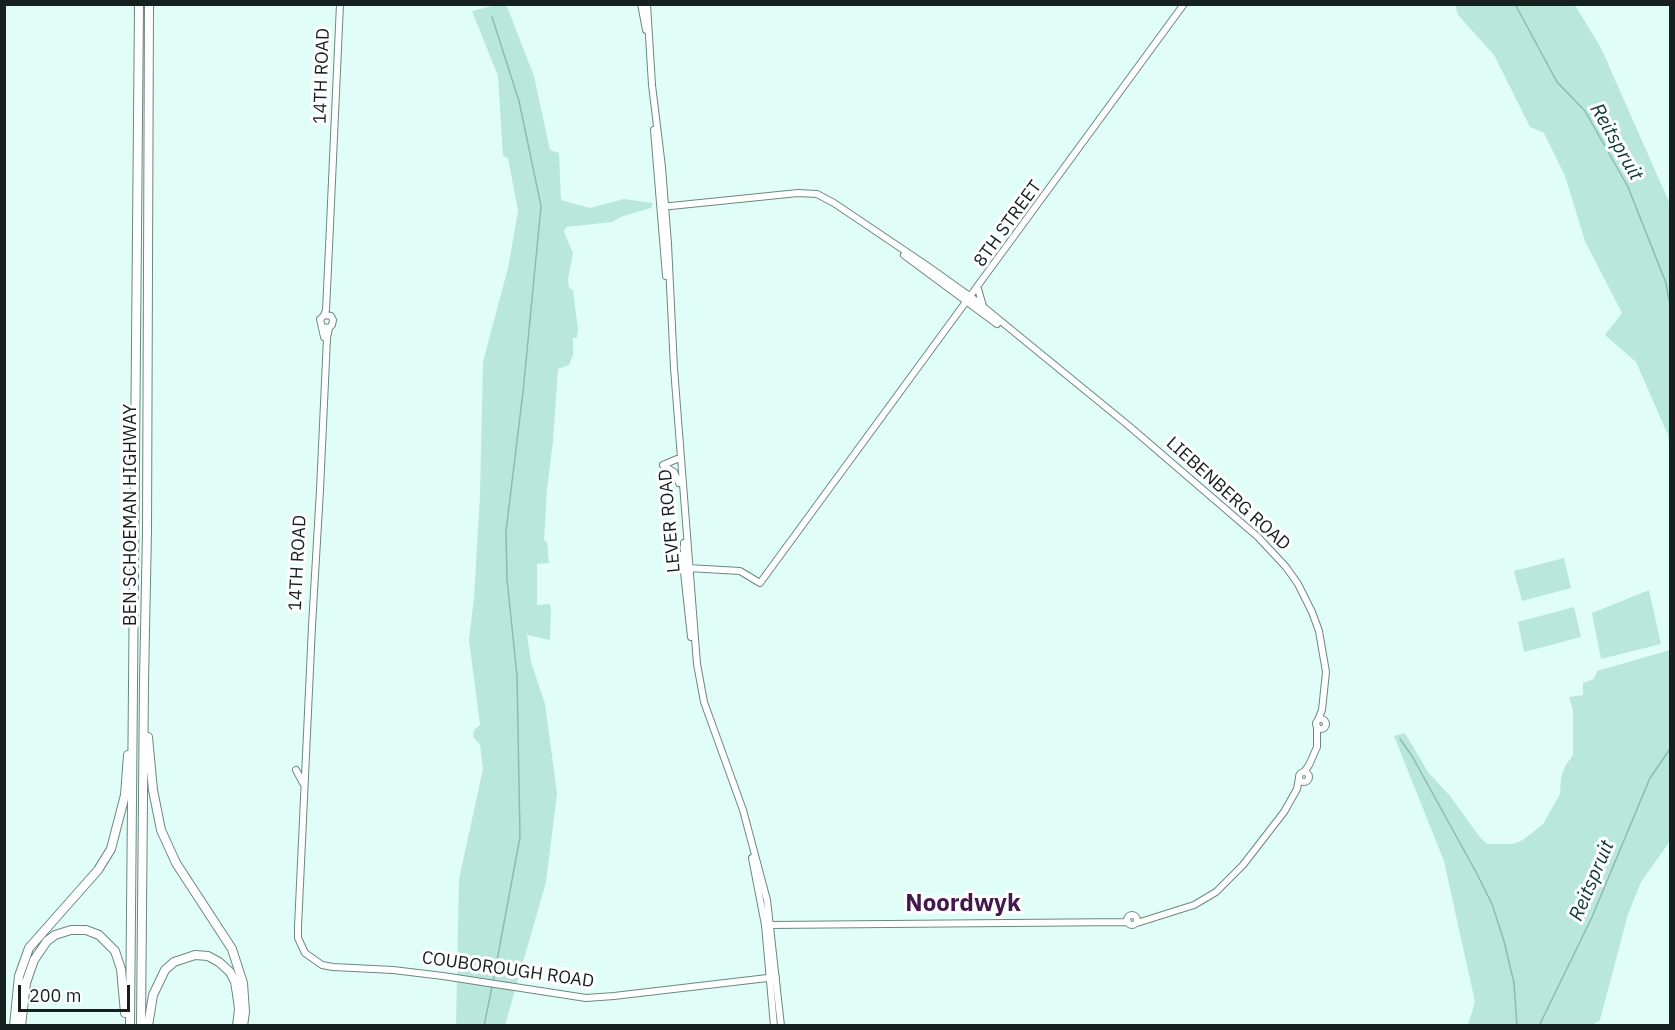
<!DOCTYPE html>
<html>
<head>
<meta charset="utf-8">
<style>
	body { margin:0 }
	#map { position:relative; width:1675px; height:1030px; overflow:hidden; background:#e0fef7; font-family:"IBM Plex Sans",sans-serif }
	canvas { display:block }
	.frame { position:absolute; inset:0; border:6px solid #16201e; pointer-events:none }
	.scale { position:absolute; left:18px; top:985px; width:112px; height:27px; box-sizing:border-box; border:3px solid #16201e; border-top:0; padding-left:8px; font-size:18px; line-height:21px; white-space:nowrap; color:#16201e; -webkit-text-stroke:4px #fff; paint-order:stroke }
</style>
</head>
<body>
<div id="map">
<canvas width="1675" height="1030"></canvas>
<div class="frame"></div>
<div class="scale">200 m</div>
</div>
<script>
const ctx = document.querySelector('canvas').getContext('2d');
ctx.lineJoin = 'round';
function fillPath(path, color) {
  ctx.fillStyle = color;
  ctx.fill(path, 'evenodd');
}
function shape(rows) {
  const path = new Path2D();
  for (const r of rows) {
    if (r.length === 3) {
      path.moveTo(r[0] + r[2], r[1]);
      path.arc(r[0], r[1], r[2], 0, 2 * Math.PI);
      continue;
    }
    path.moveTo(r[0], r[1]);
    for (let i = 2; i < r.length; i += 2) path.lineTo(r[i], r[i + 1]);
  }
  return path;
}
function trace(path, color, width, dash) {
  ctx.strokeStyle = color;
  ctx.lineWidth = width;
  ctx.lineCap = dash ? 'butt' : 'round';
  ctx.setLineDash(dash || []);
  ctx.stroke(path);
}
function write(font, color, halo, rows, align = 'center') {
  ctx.font = font + ' "IBM Plex Sans",sans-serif';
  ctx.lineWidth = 6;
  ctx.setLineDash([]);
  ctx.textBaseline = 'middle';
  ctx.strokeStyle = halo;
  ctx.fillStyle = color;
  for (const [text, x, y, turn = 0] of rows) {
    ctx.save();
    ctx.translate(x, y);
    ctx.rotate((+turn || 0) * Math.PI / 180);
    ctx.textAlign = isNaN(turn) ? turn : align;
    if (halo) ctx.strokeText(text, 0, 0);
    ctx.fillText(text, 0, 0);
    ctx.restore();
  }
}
fillPath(shape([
	[506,4,534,76,550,150,559,153,561,200,590,208,624,199,653,203,651,208,623,216,612,222,566,227,564,232,573,253,568,279,569,288,573,290,578,329,577,338,573,338,573,355,569,365,558,369,553,441,547,489,544,541,547,541,549,563,537,564,537,605,549,604,551,607,550,640,527,635,531,662,545,704,557,793,546,882,505,1025,456,1026,459,879,483,769,480,745,473,737,474,730,480,725,469,640,474,598,480,496,483,362,508,268,518,211,508,158,503,156,498,76,472,11,496,5],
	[1455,5,1575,5,1601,48,1670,204,1670,460,1668,435,1636,362,1605,335,1622,313,1585,241,1565,176,1544,133,1530,127,1494,55,1458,15],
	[1564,558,1571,588,1522,601,1514,571],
	[1649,590,1661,644,1601,659,1592,613],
	[1574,607,1581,637,1524,652,1518,622],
	[1670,650,1670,841,1641,882,1628,914,1600,1020,1591,1026,1468,1025,1475,1002,1444,861,1394,736,1405,733,1428,772,1450,796,1479,836,1487,844,1513,844,1523,840,1543,824,1560,794,1561,778,1565,766,1573,755,1573,710,1569,697,1583,695,1583,683,1594,679,1597,671]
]), '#b9e7db');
trace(shape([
	[1515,4,1557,82,1585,111,1628,187,1666,283,1670,305],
	[492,17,519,101,541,206,523,392,506,531,507,579,517,676,520,837,493,982],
	[1400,739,1412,756,1476,872,1492,904,1504,941,1514,983,1517,1026],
	[484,1026,492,987],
	[1539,1026,1592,917,1650,778,1670,749]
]), '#8cbcb1', 1.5);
const secondary = shape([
	[641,4,646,30],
	[647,4,652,85,662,167,668,244,674,368,697,664,704,702,743,810,767,900,781,1026],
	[654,130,666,276],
	[661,207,798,193,817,194,834,203,926,265,975,300,1129,426,1258,537,1286,567,1298,584,1312,612,1319,631,1326,672,1322,710,1318,720],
	[904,255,997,324],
	[978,289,983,306],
	[324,315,326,310,329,247,340,4],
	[322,327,329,328,332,325,333,320,331,316,325,315,320,319,324,337],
	[329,328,327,338,320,490,312,626,298,927,298,938,305,953,322,965,333,967,393,970,443,976,586,998,614,996,776,977],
	[663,465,674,472,679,483],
	[663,465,677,459],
	[684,543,684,572,691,637],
	[688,568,740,571,760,583,1184,4],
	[1321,724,5],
	[296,770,303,783],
	[1304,772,1309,765,1317,747,1317,726],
	[1304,777,5],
	[752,858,765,925,774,1026],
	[1132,920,5],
	[1137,923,1194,905,1216,892,1243,865,1284,812,1297,789,1299,778],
	[768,925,1128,922]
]);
const highway = shape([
	[148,737,153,790,161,830,176,863,232,949,243,983,245,1012,243,1026],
	[14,1026,19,976,29,948,98,870,111,849,125,795,128,755],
	[21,1026,26,983,34,960,47,941,55,935,71,930,86,930,99,935,115,951,121,969,125,1013],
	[130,1026,139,4],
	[141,1026,144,682,147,531,149,4],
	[148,1026,153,995,165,970,174,962,195,955,208,956,219,962,230,972,235,982,237,994,239,1009,237,1026]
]);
trace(secondary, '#6c8781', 8);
trace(highway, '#6c8781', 10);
trace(secondary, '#fff', 6);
trace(highway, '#fff', 8);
write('18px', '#16201e', '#fff', [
	["14TH ROAD",322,76,-88],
	["8TH STREET",1008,224,-54],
	["LIEBENBERG ROAD",1228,494,42],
	["BEN SCHOEMAN HIGHWAY",131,515,-90],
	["LEVER ROAD",670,521,-95],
	["14TH ROAD",298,563,-87],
	["COUBOROUGH ROAD",508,970,8]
]);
write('italic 20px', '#0c3931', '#fff', [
	["Reitspruit",1616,142,60],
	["Reitspruit",1592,881,-67]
]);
write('bold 24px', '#43184c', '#fff', [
	["Noordwyk",963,904]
]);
</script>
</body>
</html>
